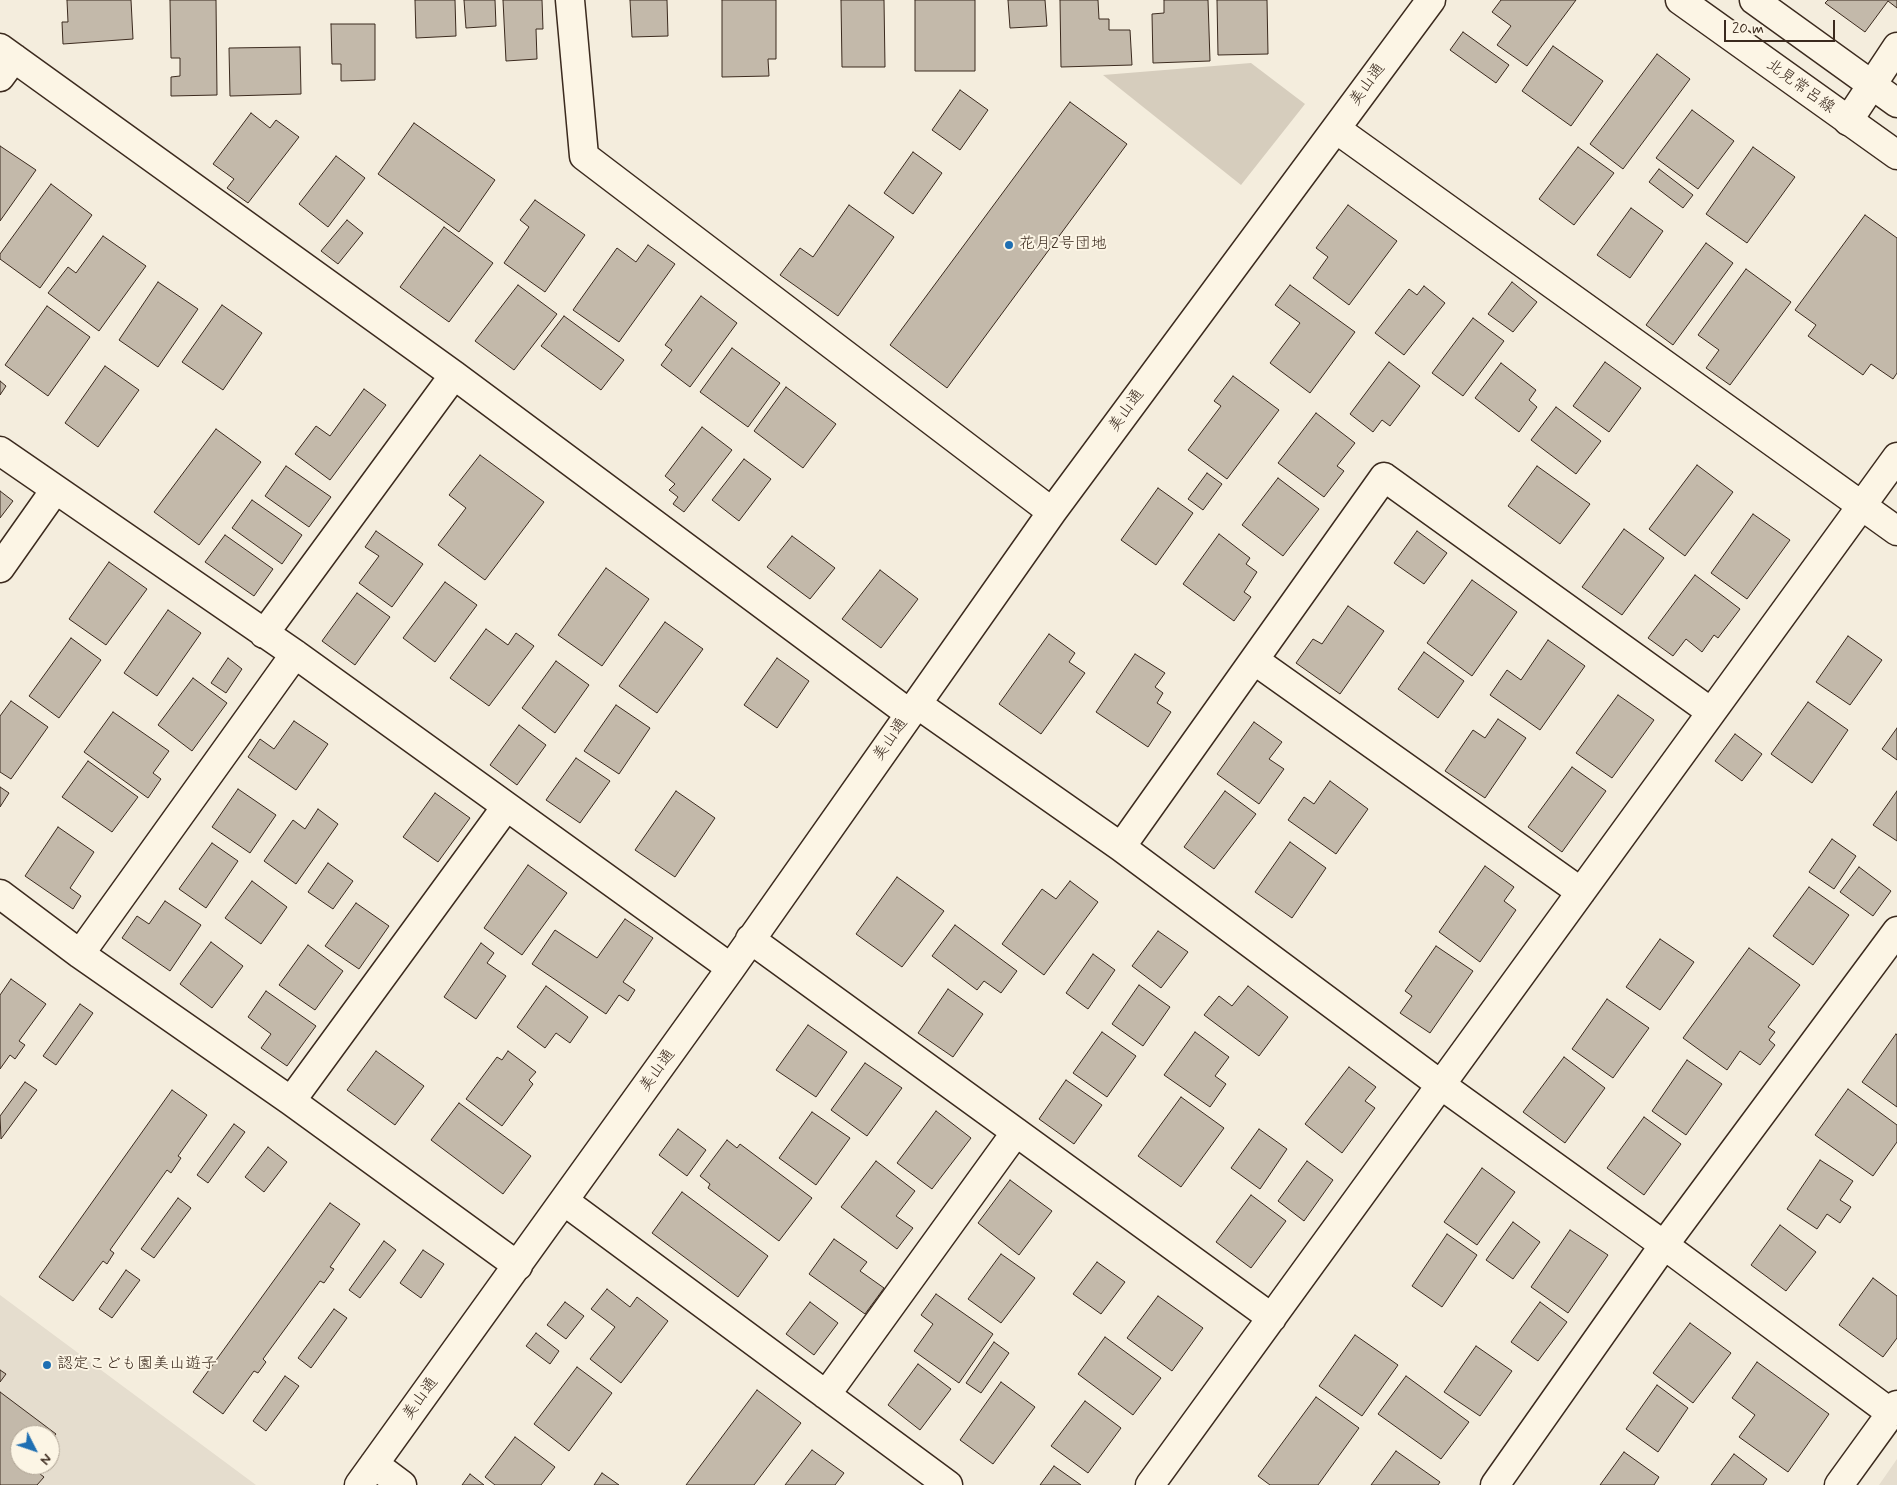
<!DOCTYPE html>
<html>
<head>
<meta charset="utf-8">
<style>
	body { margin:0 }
	#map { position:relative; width:1897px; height:1485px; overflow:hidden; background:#f4eddd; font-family:Mynerve,sans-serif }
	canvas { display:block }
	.north { position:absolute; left:10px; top:1425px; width:50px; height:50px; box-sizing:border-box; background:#fcf5e5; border:1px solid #afa495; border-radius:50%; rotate:131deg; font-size:14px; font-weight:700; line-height:20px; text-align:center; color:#3b2a1e }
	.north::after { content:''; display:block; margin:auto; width:18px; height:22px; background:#1f6fb2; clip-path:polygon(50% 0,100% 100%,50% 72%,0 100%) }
	.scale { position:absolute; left:1724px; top:20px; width:111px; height:22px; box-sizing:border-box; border:2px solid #3b2a1e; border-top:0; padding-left:6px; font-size:15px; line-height:18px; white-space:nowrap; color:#3b2a1e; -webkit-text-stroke:4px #fcf5e5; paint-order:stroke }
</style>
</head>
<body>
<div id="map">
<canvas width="1897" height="1485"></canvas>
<div class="north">N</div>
<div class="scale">20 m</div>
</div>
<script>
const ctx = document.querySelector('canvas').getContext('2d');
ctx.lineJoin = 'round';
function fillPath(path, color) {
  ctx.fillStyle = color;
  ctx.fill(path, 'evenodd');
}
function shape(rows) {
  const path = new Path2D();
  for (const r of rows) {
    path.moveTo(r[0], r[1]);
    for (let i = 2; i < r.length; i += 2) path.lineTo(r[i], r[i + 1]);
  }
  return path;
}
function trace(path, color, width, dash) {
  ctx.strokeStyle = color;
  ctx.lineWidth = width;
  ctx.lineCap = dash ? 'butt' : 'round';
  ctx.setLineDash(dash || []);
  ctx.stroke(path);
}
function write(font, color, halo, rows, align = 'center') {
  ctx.font = font + ' Mynerve,"Klee One",sans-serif';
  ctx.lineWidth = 4;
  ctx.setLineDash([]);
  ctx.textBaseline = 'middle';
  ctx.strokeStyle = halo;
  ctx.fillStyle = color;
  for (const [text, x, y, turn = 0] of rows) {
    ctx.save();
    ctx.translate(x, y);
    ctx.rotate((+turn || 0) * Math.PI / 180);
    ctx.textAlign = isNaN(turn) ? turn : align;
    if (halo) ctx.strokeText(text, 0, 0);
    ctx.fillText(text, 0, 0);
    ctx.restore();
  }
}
fillPath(shape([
	[0,1295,256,1485,0,1485],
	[20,1435,50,1435,50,1465,20,1465],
	[1897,1459,1897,1485,1879,1485]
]), '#e5ddce');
fillPath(shape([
	[1251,63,1305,104,1241,185,1103,75]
]), '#d6cdbd');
const building = shape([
	[67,0,131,0,133,39,63,44,62,22,68,22,67,0],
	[170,0,216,0,217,95,171,96,171,77,180,76,180,58,171,58,170,0],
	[415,0,455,0,456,36,416,38,415,0],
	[464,0,495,0,496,26,466,28,464,0],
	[503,0,542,0,543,29,536,29,537,59,506,61,503,0],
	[630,0,667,0,668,36,632,37,630,0],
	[722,0,776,0,776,59,768,59,769,76,722,77,722,0],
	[841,0,884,0,885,67,842,67,841,0],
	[915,0,975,0,975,71,915,71,915,0],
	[1008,0,1045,0,1047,26,1010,28,1008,0],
	[1060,0,1098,0,1099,19,1109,19,1109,30,1130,30,1132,65,1061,67,1060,0],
	[1164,0,1208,0,1210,61,1153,63,1152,14,1164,13,1164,0],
	[1217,0,1267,0,1268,54,1218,55,1217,0],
	[1501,0,1576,0,1527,66,1497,45,1511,26,1492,12,1501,0],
	[1828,0,1897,0,1897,8,1888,1,1865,32,1825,3,1828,0],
	[331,24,375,24,375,80,341,81,341,64,332,64,331,24],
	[1463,32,1509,65,1496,83,1450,50,1463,32],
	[1553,46,1603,81,1571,126,1522,91,1553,46],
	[300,47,301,94,230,96,229,48,300,47],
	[1657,54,1690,79,1623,169,1590,144,1657,54],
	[960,90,988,110,960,150,932,130,960,90],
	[1070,102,1127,144,947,388,890,345,1070,102],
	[1692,110,1734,141,1698,189,1656,158,1692,110],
	[251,113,270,128,276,120,299,137,248,203,227,188,234,179,213,164,251,113],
	[414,123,495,180,459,232,378,174,414,123],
	[0,146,36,170,0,221,0,146],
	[1578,147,1614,173,1574,225,1539,199,1578,147],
	[1753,147,1795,177,1747,243,1706,214,1753,147],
	[913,152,942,173,913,214,884,193,913,152],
	[336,156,365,178,328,227,299,204,336,156],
	[1659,169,1693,195,1683,208,1649,182,1659,169],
	[51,184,92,215,40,288,0,259,0,254,51,184],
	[535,200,585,235,545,292,504,263,529,227,520,220,535,200],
	[849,205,894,237,838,316,780,275,800,248,813,257,849,205],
	[1348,205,1397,241,1349,305,1313,278,1328,257,1316,248,1348,205],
	[1631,208,1663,231,1630,278,1597,255,1631,208],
	[1865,215,1897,238,1897,373,1893,379,1871,364,1863,375,1808,336,1816,325,1795,310,1865,215],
	[347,220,363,233,338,264,321,251,347,220],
	[444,227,493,263,449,322,400,287,444,227],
	[103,236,146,266,99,331,48,293,68,267,76,273,103,236],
	[1706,243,1733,263,1673,345,1646,325,1706,243],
	[648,245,675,264,619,342,573,310,617,248,636,262,648,245],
	[1746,269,1791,302,1730,385,1706,368,1719,350,1698,335,1746,269],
	[158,282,198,309,158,367,119,340,158,282],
	[1512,282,1537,302,1513,332,1488,314,1512,282],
	[518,285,557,314,514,370,475,341,518,285],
	[1290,285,1355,332,1310,393,1270,363,1300,323,1275,305,1290,285],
	[1424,286,1445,303,1404,355,1375,333,1409,289,1417,295,1424,286],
	[701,296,737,323,690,387,661,365,672,350,665,345,701,296],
	[222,305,262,333,223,390,182,362,222,305],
	[47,306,90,337,48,396,5,365,47,306],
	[564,316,624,360,601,390,541,346,564,316],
	[1473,318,1504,341,1463,396,1432,373,1473,318],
	[732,348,780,383,748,427,700,392,732,348],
	[1389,362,1420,386,1390,426,1382,420,1373,432,1350,414,1389,362],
	[1605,362,1641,388,1609,432,1573,406,1605,362],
	[1501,363,1536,390,1529,400,1537,407,1519,432,1475,398,1501,363],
	[105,366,139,390,98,447,65,423,105,366],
	[1233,376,1279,410,1227,479,1188,450,1221,406,1214,401,1233,376],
	[0,381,6,386,0,395,0,381],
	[786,387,836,424,803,468,754,431,786,387],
	[364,389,386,405,330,480,295,454,316,426,330,436,364,389],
	[1556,407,1601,441,1576,474,1531,440,1556,407],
	[1316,413,1355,443,1337,466,1344,471,1324,497,1278,463,1316,413],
	[702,427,732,450,684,512,673,504,678,497,669,490,675,484,665,476,702,427],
	[216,429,261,462,199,545,154,512,216,429],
	[480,455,544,502,485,580,438,545,466,508,449,495,480,455],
	[744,459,771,479,739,521,712,500,744,459],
	[1697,465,1733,492,1685,556,1649,529,1697,465],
	[286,466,331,497,309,527,265,496,286,466],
	[1537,466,1590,504,1560,544,1508,506,1537,466],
	[1207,473,1222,484,1203,510,1188,499,1207,473],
	[1278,478,1319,509,1283,556,1242,525,1278,478],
	[1158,488,1193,513,1156,565,1121,540,1158,488],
	[0,491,13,501,0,518,0,491],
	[252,500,302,535,282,564,232,528,252,500],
	[1753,514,1790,540,1747,599,1711,573,1753,514],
	[1624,529,1664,558,1622,615,1582,587,1624,529],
	[376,531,423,564,392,607,359,583,379,556,365,547,376,531],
	[1417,531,1447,553,1424,584,1394,563,1417,531],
	[1219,534,1250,558,1246,564,1257,572,1244,592,1251,597,1234,621,1183,584,1219,534],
	[225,535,273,569,254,596,205,562,225,535],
	[792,536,835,568,810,599,767,567,792,536],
	[109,562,147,589,106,645,69,619,109,562],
	[606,568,649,599,602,666,558,635,606,568],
	[880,570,918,599,881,648,842,619,880,570],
	[1695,575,1740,609,1718,638,1714,635,1702,652,1686,639,1673,656,1648,638,1695,575],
	[1472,580,1517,612,1472,676,1427,643,1472,580],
	[445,582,477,605,435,662,403,638,445,582],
	[357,593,390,617,355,665,322,641,357,593],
	[1348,606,1384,631,1340,694,1296,663,1313,639,1322,644,1348,606],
	[168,610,201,633,157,696,124,673,168,610],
	[665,622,703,649,657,713,619,686,665,622],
	[486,629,508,645,516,633,534,646,489,706,450,678,486,629],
	[1049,634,1075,653,1069,662,1085,673,1041,734,999,704,1049,634],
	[1848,636,1882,660,1850,705,1816,682,1848,636],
	[71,638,101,660,59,718,29,696,71,638],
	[1548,640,1585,666,1540,730,1490,695,1507,670,1521,680,1548,640],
	[1424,652,1464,681,1438,718,1398,689,1424,652],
	[1135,654,1165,673,1155,687,1163,693,1157,703,1171,712,1148,747,1096,712,1135,654],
	[228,658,242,669,226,693,211,683,228,658],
	[777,658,809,681,777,728,744,705,777,658],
	[556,661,589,685,555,733,522,708,556,661],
	[193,678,227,703,192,751,158,725,193,678],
	[1618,695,1654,720,1612,778,1576,753,1618,695],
	[11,701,48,727,11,779,0,772,0,716,11,701],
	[1808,702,1848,730,1812,783,1771,754,1808,702],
	[616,705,650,728,619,774,584,751,616,705],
	[113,712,169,751,153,773,161,779,148,798,84,752,113,712],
	[1498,719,1526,738,1485,798,1445,771,1473,730,1485,738,1498,719],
	[294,721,328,744,296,790,248,757,260,739,274,749,294,721],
	[1254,722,1282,742,1269,759,1284,769,1259,804,1217,774,1254,722],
	[519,725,546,745,517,785,490,765,519,725],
	[1897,728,1897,760,1882,749,1897,728],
	[1735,734,1762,754,1742,781,1715,761,1735,734],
	[576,758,610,781,580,823,546,800,576,758],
	[88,761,138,797,112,832,62,797,88,761],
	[1572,767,1606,791,1562,852,1528,827,1572,767],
	[1330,781,1368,809,1336,854,1288,820,1304,797,1314,804,1330,781],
	[0,787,9,793,0,807,0,787],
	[238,789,276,815,250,853,212,827,238,789],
	[676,791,715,818,675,877,635,850,676,791],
	[1225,791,1256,814,1214,869,1184,847,1225,791],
	[1897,791,1897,841,1873,825,1897,791],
	[435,793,470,818,438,862,403,837,435,793],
	[318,809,338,824,296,884,264,861,293,820,305,829,318,809],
	[58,827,94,852,70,888,81,896,73,909,25,876,58,827],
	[1832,839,1856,856,1834,889,1809,872,1832,839],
	[1290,842,1326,868,1292,918,1255,892,1290,842],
	[212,843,238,861,206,908,179,889,212,843],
	[328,863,353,881,333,909,308,892,328,863],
	[528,865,567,893,522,955,484,928,528,865],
	[1485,866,1514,887,1504,901,1516,910,1480,962,1439,932,1485,866],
	[1859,867,1891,891,1873,916,1840,892,1859,867],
	[897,877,944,911,902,967,856,934,897,877],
	[252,881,287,907,261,944,225,918,252,881],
	[1070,881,1098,902,1044,975,1002,944,1042,889,1056,899,1070,881],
	[1809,887,1849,915,1813,965,1773,936,1809,887],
	[165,901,201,925,170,971,122,938,137,916,149,924,165,901],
	[356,903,389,926,359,969,325,946,356,903],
	[625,919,653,938,623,982,635,990,628,1001,619,995,606,1014,532,964,555,930,597,958,625,919],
	[955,925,1017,971,1001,993,984,981,977,990,932,956,955,925],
	[1158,931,1188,952,1161,988,1132,966,1158,931],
	[1660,939,1694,962,1660,1010,1626,987,1660,939],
	[211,942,243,966,212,1008,180,984,211,942],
	[481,943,494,953,487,963,506,976,476,1019,444,997,481,943],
	[308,945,343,971,315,1010,279,985,308,945],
	[1436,946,1473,971,1430,1033,1400,1013,1412,996,1405,991,1436,946],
	[1749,948,1800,985,1768,1027,1775,1032,1769,1040,1775,1045,1760,1065,1740,1051,1727,1070,1683,1038,1749,948],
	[1093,954,1115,970,1088,1009,1066,993,1093,954],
	[11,979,46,1004,19,1041,25,1045,15,1059,10,1055,0,1069,0,995,11,979],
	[1139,985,1170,1007,1143,1046,1112,1024,1139,985],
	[546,986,588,1017,570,1043,556,1033,545,1048,517,1027,546,986],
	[1248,986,1288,1017,1259,1056,1204,1015,1219,996,1232,1006,1248,986],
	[948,989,983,1014,953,1057,918,1033,948,989],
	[266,991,316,1026,287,1066,261,1048,271,1034,248,1017,266,991],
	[1607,999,1649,1028,1613,1078,1572,1049,1607,999],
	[80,1004,93,1013,56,1065,43,1056,80,1004],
	[808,1025,847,1052,816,1097,776,1070,808,1025],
	[1102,1032,1136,1056,1107,1097,1073,1073,1102,1032],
	[1195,1032,1229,1057,1215,1076,1226,1084,1210,1107,1164,1075,1195,1032],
	[1896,1034,1897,1035,1897,1107,1862,1082,1896,1034],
	[376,1051,424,1086,395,1125,347,1090,376,1051],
	[508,1051,536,1072,529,1080,533,1084,502,1126,466,1099,497,1057,502,1060,508,1051],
	[1564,1057,1605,1088,1565,1143,1523,1112,1564,1057],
	[1687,1060,1722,1084,1686,1135,1652,1111,1687,1060],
	[865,1063,902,1088,867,1136,831,1110,865,1063],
	[1349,1067,1376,1087,1365,1101,1375,1108,1342,1153,1305,1124,1349,1067],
	[1066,1080,1102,1105,1074,1144,1039,1119,1066,1080],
	[25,1082,37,1090,1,1139,0,1116,25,1082],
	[1848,1089,1897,1125,1897,1142,1873,1176,1815,1135,1848,1089],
	[172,1090,207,1115,178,1156,181,1158,171,1173,167,1170,110,1250,114,1253,107,1264,103,1261,73,1301,39,1277,172,1090],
	[1181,1097,1224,1128,1181,1187,1138,1156,1181,1097],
	[459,1103,531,1156,503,1194,431,1140,459,1103],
	[936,1111,971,1138,932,1189,897,1163,936,1111],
	[812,1112,850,1138,816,1185,779,1158,812,1112],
	[1644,1117,1681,1144,1644,1195,1607,1168,1644,1117],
	[234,1124,245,1132,208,1183,197,1175,234,1124],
	[678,1129,706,1150,687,1176,659,1155,678,1129],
	[1259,1129,1287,1149,1260,1189,1231,1168,1259,1129],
	[727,1140,737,1148,740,1144,812,1198,779,1241,708,1188,710,1184,700,1176,727,1140],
	[268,1147,287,1162,264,1192,245,1177,268,1147],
	[1820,1160,1853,1181,1840,1200,1851,1207,1840,1223,1827,1214,1817,1229,1787,1209,1820,1160],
	[876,1161,915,1191,896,1216,913,1228,897,1249,841,1207,876,1161],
	[1307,1161,1333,1180,1304,1221,1278,1201,1307,1161],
	[1482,1168,1515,1192,1477,1245,1444,1222,1482,1168],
	[1010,1180,1052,1211,1019,1255,978,1223,1010,1180],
	[682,1192,768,1256,738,1297,652,1233,682,1192],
	[1251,1195,1286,1221,1251,1268,1216,1242,1251,1195],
	[178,1198,191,1208,154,1258,141,1249,178,1198],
	[330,1203,360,1224,330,1267,334,1269,324,1283,320,1281,263,1359,266,1362,258,1373,254,1371,223,1414,193,1392,330,1203],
	[1513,1222,1540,1242,1513,1279,1486,1260,1513,1222],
	[1780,1225,1816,1252,1786,1291,1751,1265,1780,1225],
	[1570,1230,1608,1255,1568,1313,1531,1287,1570,1230],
	[1447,1234,1477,1255,1442,1307,1412,1286,1447,1234],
	[834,1239,867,1262,860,1271,884,1288,865,1314,809,1274,834,1239],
	[384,1241,396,1250,360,1298,349,1290,384,1241],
	[423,1250,444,1264,421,1298,400,1283,423,1250],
	[1001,1254,1035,1278,1001,1323,968,1299,1001,1254],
	[1097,1262,1125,1282,1101,1314,1073,1294,1097,1262],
	[126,1270,140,1280,112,1318,99,1309,126,1270],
	[1873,1278,1897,1296,1897,1338,1883,1357,1839,1325,1873,1278],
	[607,1289,630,1307,637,1297,668,1321,621,1383,590,1359,615,1327,591,1309,607,1289],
	[936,1294,993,1334,959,1383,914,1351,933,1324,921,1315,936,1294],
	[1158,1296,1203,1328,1172,1371,1127,1338,1158,1296],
	[565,1302,584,1316,566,1339,547,1325,565,1302],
	[810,1302,838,1323,814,1355,786,1334,810,1302],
	[1540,1302,1567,1322,1538,1361,1511,1342,1540,1302],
	[334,1309,347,1318,311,1368,298,1358,334,1309],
	[1690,1323,1731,1353,1693,1403,1653,1373,1690,1323],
	[536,1333,559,1351,550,1364,526,1346,536,1333],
	[1355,1335,1398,1365,1362,1416,1319,1386,1355,1335],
	[1105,1337,1161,1378,1133,1415,1078,1374,1105,1337],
	[994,1342,1009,1353,981,1393,966,1383,994,1342],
	[1476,1346,1512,1371,1480,1416,1444,1392,1476,1346],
	[1757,1362,1829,1414,1788,1472,1739,1437,1755,1415,1732,1398,1757,1362],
	[918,1364,951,1389,920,1430,888,1405,918,1364],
	[577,1367,612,1393,569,1451,534,1424,577,1367],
	[0,1370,6,1374,0,1382,0,1370],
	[285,1376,299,1386,266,1431,253,1421,285,1376],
	[1406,1376,1469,1422,1441,1459,1378,1414,1406,1376],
	[1001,1382,1035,1407,993,1464,960,1440,1001,1382],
	[1657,1385,1688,1408,1658,1452,1626,1429,1657,1385],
	[757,1390,801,1423,754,1485,686,1485,757,1390],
	[0,1392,56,1434,50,1441,50,1435,20,1435,20,1465,32,1465,31,1467,44,1477,37,1485,0,1485,0,1392],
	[1316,1397,1359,1428,1318,1485,1270,1485,1258,1476,1316,1397],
	[1085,1401,1121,1428,1088,1473,1051,1446,1085,1401],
	[515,1437,555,1467,541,1485,495,1485,485,1477,515,1437],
	[812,1450,844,1473,835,1485,785,1485,812,1450],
	[1396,1451,1440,1482,1438,1485,1371,1485,1396,1451],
	[1624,1452,1659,1477,1654,1485,1600,1485,1624,1452],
	[1734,1454,1767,1479,1763,1485,1711,1485,1734,1454],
	[1054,1466,1081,1485,1040,1485,1054,1466],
	[602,1473,619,1485,594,1485,602,1473],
	[470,1474,484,1485,462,1485,470,1474]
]);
fillPath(building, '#c3b9aa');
trace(building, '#3b2a1e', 1);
const minor = shape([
	[570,0,584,156,1052,512],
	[0,48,454,375,910,714],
	[0,77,14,58],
	[1848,121,1897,47],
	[1336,129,1897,531],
	[0,451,295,654,731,968],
	[0,568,55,490],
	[264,634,454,375],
	[1254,660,1581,892],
	[917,704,1121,847,1441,1085,1664,1245,1891,1413],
	[1121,847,1384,477,1711,712],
	[0,894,80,954,291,1101,518,1266],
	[750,939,1272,1318],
	[80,954,295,654],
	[291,1101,506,807],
	[564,1201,948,1485],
	[826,1395,1016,1132],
	[374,1464,402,1485],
	[359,1485,731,968,1052,512,1431,0],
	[1150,1485,1897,457],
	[1495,1485,1664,1245,1897,931],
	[1839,1485,1897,1405]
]);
const major = shape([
	[1680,0,1897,155],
	[1754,0,1897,103]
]);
trace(minor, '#3b2a1e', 31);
trace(major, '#3b2a1e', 31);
trace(minor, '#fcf5e5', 28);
trace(major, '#fcf5e5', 28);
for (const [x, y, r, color] of [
	[1009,245,5,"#1f6fb2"],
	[47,1365,5,"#1f6fb2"]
]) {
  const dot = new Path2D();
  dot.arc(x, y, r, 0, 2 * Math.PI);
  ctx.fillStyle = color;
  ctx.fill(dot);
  trace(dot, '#fcf5e5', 2);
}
write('16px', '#3b2a1e', '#fcf5e5', [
	["美山通",1368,85,-54],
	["北見常呂線",1800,87,36],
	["美山通",1127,411,-54],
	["美山通",891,740,-55],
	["美山通",658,1071,-54],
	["美山通",421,1399,-54]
]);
write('16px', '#3b2a1e', '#fcf5e5', [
	["花月2号団地",1019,245],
	["認定こども園美山遊子",57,1365]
], 'left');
</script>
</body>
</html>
